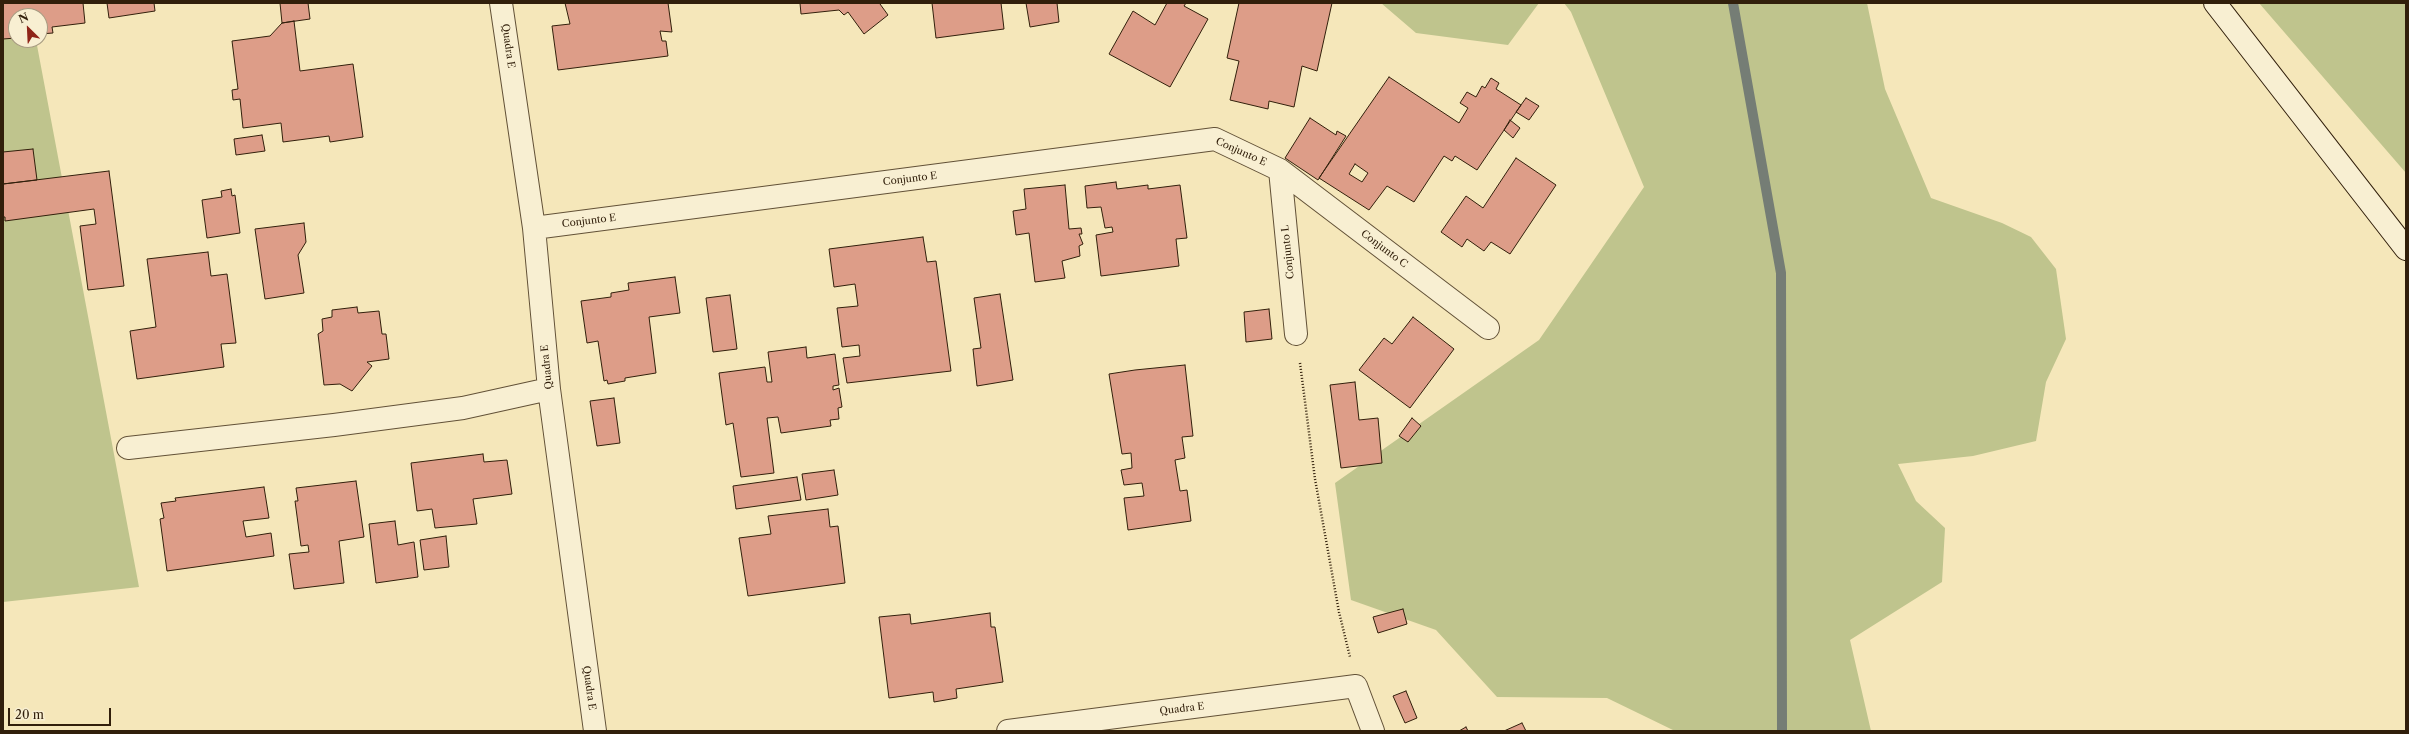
<!DOCTYPE html>
<html>
<head>
<meta charset="utf-8">
<style>
	body { margin:0 }
	#map { position:relative; width:2409px; height:734px; overflow:hidden; background:#f5e7ba; font-family:"Libre Caslon Text",serif }
	canvas { display:block }
	.frame { position:absolute; inset:0; border:4px solid #311f0b; pointer-events:none }
	.north { position:absolute; left:8px; top:8px; width:40px; height:40px; box-sizing:border-box; background:#f8efd2; border:1px solid #a89c82; border-radius:50%; rotate:336deg; font-size:11px; font-weight:700; line-height:16px; text-align:center; color:#311f0b }
	.north::after { content:''; display:block; margin:auto; width:14px; height:18px; background:#8f2418; clip-path:polygon(50% 0,100% 100%,50% 72%,0 100%) }
	.scale { position:absolute; left:8px; top:708px; width:103px; height:18px; box-sizing:border-box; border:2px solid #311f0b; border-top:0; padding-left:5px; font-size:12px; line-height:14px; white-space:nowrap; color:#311f0b; -webkit-text-stroke:3px #f8efd2; paint-order:stroke }
</style>
</head>
<body>
<div id="map">
<canvas width="2409" height="734"></canvas>
<div class="frame"></div>
<div class="north">N</div>
<div class="scale">20 m</div>
</div>
<script>
const ctx = document.querySelector('canvas').getContext('2d');
ctx.lineJoin = 'round';
function fillPath(path, color) {
  ctx.fillStyle = color;
  ctx.fill(path, 'evenodd');
}
function shape(rows) {
  const path = new Path2D();
  for (const r of rows) {
    path.moveTo(r[0], r[1]);
    for (let i = 2; i < r.length; i += 2) path.lineTo(r[i], r[i + 1]);
  }
  return path;
}
function trace(path, color, width, dash) {
  ctx.strokeStyle = color;
  ctx.lineWidth = width;
  ctx.lineCap = dash ? 'butt' : 'round';
  ctx.setLineDash(dash || []);
  ctx.stroke(path);
}
function write(font, color, halo, rows, align = 'center') {
  ctx.font = font + ' "Libre Caslon Text",serif';
  ctx.lineWidth = 3.5;
  ctx.setLineDash([]);
  ctx.textBaseline = 'middle';
  ctx.strokeStyle = halo;
  ctx.fillStyle = color;
  for (const [text, x, y, turn = 0] of rows) {
    ctx.save();
    ctx.translate(x, y);
    ctx.rotate((+turn || 0) * Math.PI / 180);
    ctx.textAlign = isNaN(turn) ? turn : align;
    if (halo) ctx.strokeText(text, 0, 0);
    ctx.fillText(text, 0, 0);
    ctx.restore();
  }
}
fillPath(shape([
	[3,3,16,16,16,40,36,40,139,587,3,602],
	[1381,3,1539,3,1508,45,1416,33],
	[1564,3,1867,3,1885,89,1931,198,2002,223,2031,237,2056,269,2066,339,2046,382,2036,441,1973,456,1898,464,1916,501,1945,528,1942,582,1850,640,1871,731,1675,731,1607,698,1497,697,1436,630,1351,600,1335,483,1539,340,1644,187,1571,12],
	[2259,3,2406,3,2406,173]
]), '#bfc48d');
trace(shape([
	[1733,3,1781,273,1782,731]
]), '#757d75', 10);
const building = shape([
	[3,3,83,3,85,23,52,27,53,33,40,34,40,16,16,16,16,38,3,39,3,3],
	[107,3,154,3,155,11,109,18,107,3],
	[280,3,308,3,310,19,282,23,280,3],
	[565,3,668,3,672,32,660,31,662,41,666,41,668,56,558,70,552,26,570,24,565,3],
	[800,3,882,3,880,4,888,15,864,34,848,12,844,15,839,10,801,14,800,3],
	[932,3,1001,3,1004,29,936,38,932,3],
	[1026,3,1057,3,1059,22,1030,27,1026,3],
	[1167,3,1186,3,1184,6,1208,19,1170,87,1109,54,1133,11,1155,25,1167,3],
	[1239,3,1332,3,1317,71,1302,66,1294,107,1269,101,1268,109,1230,100,1239,61,1227,58,1239,3],
	[294,21,300,71,353,64,363,137,330,142,329,136,283,142,281,123,243,128,240,99,233,100,232,90,238,89,232,41,270,36,282,23,294,21],
	[1389,77,1459,123,1468,108,1460,103,1467,92,1476,97,1482,86,1485,88,1491,78,1499,83,1496,89,1521,105,1477,170,1455,156,1452,161,1444,156,1414,202,1387,186,1369,210,1319,178,1389,77],
	[1355,164,1368,173,1362,182,1349,174,1355,164],
	[1526,98,1539,106,1529,120,1516,112,1526,98],
	[1310,118,1336,135,1337,131,1346,136,1318,180,1285,158,1310,118],
	[1510,120,1520,128,1513,138,1504,130,1510,120],
	[262,135,265,151,236,155,234,139,262,135],
	[33,149,37,180,3,184,3,152,33,149],
	[1516,158,1556,185,1510,254,1491,242,1484,251,1467,239,1462,247,1441,232,1466,196,1483,208,1516,158],
	[109,171,124,286,88,290,80,226,96,224,94,209,5,221,5,217,3,217,3,184,109,171],
	[1116,182,1117,189,1148,185,1148,189,1180,185,1187,238,1176,239,1179,266,1101,276,1096,235,1113,232,1112,227,1105,228,1101,207,1087,208,1085,186,1116,182],
	[1065,185,1069,229,1081,228,1082,234,1079,234,1083,244,1079,246,1080,256,1062,261,1065,278,1035,282,1029,233,1016,235,1013,211,1026,209,1024,189,1065,185],
	[231,189,232,196,235,195,240,233,207,238,202,200,222,197,221,191,231,189],
	[304,223,306,242,298,255,304,293,265,299,255,229,304,223],
	[923,237,927,262,936,261,951,371,847,383,843,358,860,356,859,345,842,347,837,308,858,306,855,284,834,287,829,249,923,237],
	[208,252,211,276,227,274,236,343,221,344,224,367,137,379,130,331,156,327,147,259,208,252],
	[675,277,680,313,649,317,656,373,625,378,625,381,608,384,607,380,604,381,598,341,587,343,581,301,611,297,611,293,629,290,628,283,675,277],
	[1000,294,1013,380,977,386,973,349,981,348,974,298,1000,294],
	[730,295,737,349,713,352,706,298,730,295],
	[357,307,358,313,379,311,382,334,386,334,389,359,367,362,372,366,352,391,340,384,324,385,318,334,323,331,322,319,332,317,332,310,357,307],
	[1269,309,1272,339,1246,342,1244,312,1269,309],
	[1413,317,1454,349,1410,408,1359,370,1384,338,1392,344,1413,317],
	[806,347,807,358,835,354,839,385,833,386,833,390,839,388,842,407,838,408,839,419,830,420,831,426,781,433,778,417,767,418,774,473,741,477,733,423,726,425,719,373,765,367,767,382,772,382,768,352,806,347],
	[1185,365,1193,436,1182,437,1185,458,1175,460,1180,491,1187,490,1191,521,1128,530,1124,498,1144,496,1142,483,1124,485,1121,470,1132,468,1131,453,1122,454,1109,374,1135,370,1185,365],
	[1355,382,1359,420,1378,418,1382,463,1341,468,1330,385,1355,382],
	[614,398,620,443,597,446,590,401,614,398],
	[1412,418,1421,426,1408,442,1399,436,1412,418],
	[483,454,484,462,507,460,512,494,473,499,477,524,435,528,432,509,417,511,411,463,483,454],
	[834,470,838,495,806,500,802,474,834,470],
	[797,477,801,500,736,509,733,486,797,477],
	[356,481,364,537,339,541,344,583,294,589,289,554,309,552,308,545,301,546,295,501,298,501,296,488,356,481],
	[264,487,269,518,243,521,246,537,271,533,274,556,167,571,160,519,164,518,161,503,176,501,175,498,264,487],
	[828,509,830,527,838,526,845,583,748,596,739,538,771,534,768,516,828,509],
	[395,521,398,545,414,542,418,577,376,583,369,524,395,521],
	[446,536,449,567,424,570,420,540,446,536],
	[1403,609,1407,624,1378,633,1373,617,1403,609],
	[990,613,991,627,995,627,1003,682,956,689,957,698,934,702,933,692,889,698,879,617,910,614,911,624,990,613],
	[1406,691,1417,718,1405,723,1393,696,1406,691],
	[1522,723,1526,731,1504,731,1522,723],
	[1466,727,1468,731,1459,731,1466,727]
]);
fillPath(building, '#dd9d88');
trace(building, '#311f0b', 1);
const street = shape([
	[501,3,534,228,549,389,595,731],
	[1280,170,1296,334],
	[534,228,1215,139,1280,170,1488,328],
	[128,448,334,425,463,408,549,389],
	[1008,731,1356,686,1373,731]
]);
const secondary = shape([
	[2215,3,2406,249]
]);
trace(street, '#625137', 24);
trace(secondary, '#311f0b', 24);
trace(shape([
	[1300,363,1315,479,1339,612,1350,657]
]), '#311f0b', 2.5, [1, 2]);
trace(street, '#f8efd2', 22);
trace(secondary, '#f8efd2', 22);
write('10px', '#311f0b', '#f8efd2', [
	["Quadra E",508,46,82],
	["Conjunto E",1241,152,24],
	["Conjunto E",910,179,-7],
	["Conjunto E",589,221,-7],
	["Conjunto C",1384,249,37],
	["Conjunto L",1288,252,-96],
	["Quadra E",547,367,-96],
	["Quadra E",589,688,82],
	["Quadra E",1182,709,-7]
]);
</script>
</body>
</html>
